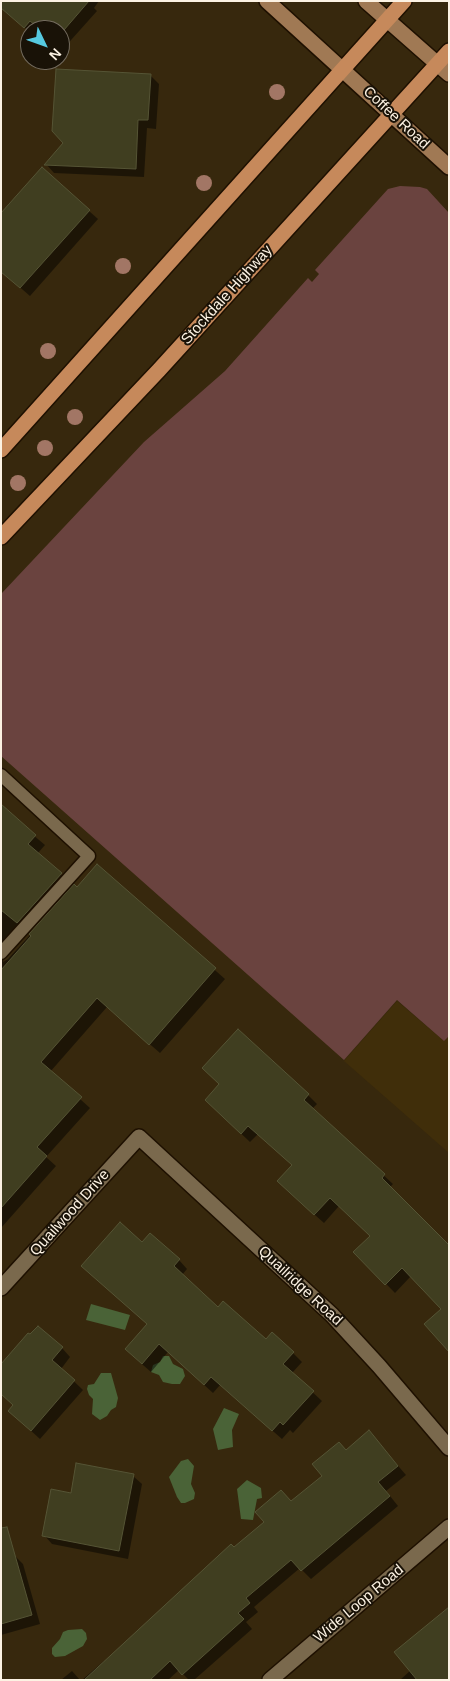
<!DOCTYPE html>
<html>
<head>
<meta charset="utf-8">
<style>
	body { margin:0 }
	#map { position:relative; width:450px; height:1681px; overflow:hidden; background:#37280d; font-family:Helvetica,sans-serif }
	canvas { display:block }
	.frame { position:absolute; inset:0; border:2px solid #fcf2e3; pointer-events:none }
	.north { position:absolute; left:20px; top:20px; width:50px; height:50px; box-sizing:border-box; background:#191207; border:1px solid #746c5f; border-radius:50%; rotate:132deg; font-size:14px; font-weight:700; line-height:20px; text-align:center; color:#fcf2e3 }
	.north::after { content:''; display:block; margin:auto; width:18px; height:22px; background:#56c9e0; clip-path:polygon(50% 0,100% 100%,50% 72%,0 100%) }
</style>
</head>
<body>
<div id="map">
<canvas width="450" height="1681"></canvas>
<div class="frame"></div>
<div class="north">N</div>
</div>
<script>
const ctx = document.querySelector('canvas').getContext('2d');
ctx.lineJoin = 'round';
function fillPath(path, color) {
  ctx.fillStyle = color;
  ctx.fill(path, 'evenodd');
}
function shape(rows) {
  const path = new Path2D();
  for (const r of rows) {
    path.moveTo(r[0], r[1]);
    for (let i = 2; i < r.length; i += 2) path.lineTo(r[i], r[i + 1]);
  }
  return path;
}
function trace(path, color, width, dash) {
  ctx.strokeStyle = color;
  ctx.lineWidth = width;
  ctx.lineCap = dash ? 'butt' : 'round';
  ctx.setLineDash(dash || []);
  ctx.stroke(path);
}
function write(font, color, halo, rows, align = 'center') {
  ctx.font = font + ' Helvetica,sans-serif';
  ctx.lineWidth = 4;
  ctx.setLineDash([]);
  ctx.textBaseline = 'middle';
  ctx.strokeStyle = halo;
  ctx.fillStyle = color;
  for (const [text, x, y, turn = 0] of rows) {
    ctx.save();
    ctx.translate(x, y);
    ctx.rotate((+turn || 0) * Math.PI / 180);
    ctx.textAlign = isNaN(turn) ? turn : align;
    if (halo) ctx.strokeText(text, 0, 0);
    ctx.fillText(text, 0, 0);
    ctx.restore();
  }
}
fillPath(shape([
	[397,1001,444,1041,449,1036,449,1153,344,1061]
]), '#402e0a');
fillPath(shape([
	[400,186,420,187,427,189,449,213,449,1036,444,1041,397,1000,344,1060,1,756,1,594,144,442,225,371,308,278,312,282,319,274,315,270,388,189]
]), '#6a433f');
fillPath(shape([
	[91,1304,130,1315,125,1330,86,1320],
	[163,1356,169,1356,173,1364,183,1369,185,1376,180,1384,172,1384,163,1382,159,1375,151,1372,153,1365,160,1362],
	[101,1373,111,1373,118,1398,116,1407,111,1410,107,1416,100,1420,92,1414,93,1399,89,1395,87,1389,88,1385,94,1384],
	[224,1408,239,1414,232,1430,233,1447,218,1450,213,1429],
	[188,1459,194,1466,191,1484,195,1493,194,1499,185,1503,181,1503,177,1497,169,1477,181,1461],
	[247,1480,261,1488,262,1498,257,1499,253,1520,241,1519,237,1489],
	[82,1629,86,1633,87,1639,83,1646,65,1656,55,1657,52,1654,52,1648,60,1639,63,1632,68,1630]
]), '#4a6337');
fillPath(shape([
	[1,1,99,1,94,8,97,11,63,49,60,46,60,30,42,30,40,28,38,30,30,30,30,32,1,7],
	[150,75,159,84,156,129,147,128,144,177,54,173,46,164],
	[89,211,98,219,30,296,1,271],
	[1,808,45,845,38,853,71,884,4,957,3,962,8,959,75,886,77,888,97,866,225,979,160,1053,107,1007,50,1072,90,1108,46,1157,56,1166,1,1228],
	[308,1095,317,1104,312,1109,393,1184,390,1187,443,1309,411,1276,395,1293,355,1252,372,1236,339,1206,324,1223,287,1190,293,1165,258,1134,250,1142,215,1109],
	[143,1243,179,1260,187,1269,182,1275,218,1308,266,1341,293,1353,302,1362,292,1373,322,1401,293,1433,290,1430,282,1439,220,1385,213,1393,168,1352,151,1372,135,1358,148,1325],
	[62,1348,70,1357,61,1369,83,1390,40,1439,18,1419,15,1405,1,1393],
	[369,1432,406,1475,386,1491,398,1506,311,1579,300,1568,254,1607,258,1612,246,1622,252,1629,194,1680,189,1680,179,1670,168,1680,82,1680,104,1661,105,1662,234,1549,323,1476,347,1451],
	[133,1476,142,1484,128,1559,52,1544,44,1535,72,1494],
	[14,1555,23,1564,40,1624,1,1635,1,1559],
	[411,1670,449,1680,400,1680],
	[72,1671,80,1680,61,1680]
]), '#0007');
const building = shape([
	[1,1,89,1,64,30,41,30,30,21,24,28,1,8,1,1],
	[56,69,151,74,148,120,138,120,136,169,44,165,63,143,52,131,56,69],
	[42,167,90,210,20,288,1,272,1,213,42,167],
	[1,804,36,835,28,844,62,873,17,923,1,910,1,804],
	[97,864,216,968,149,1045,97,998,41,1062,82,1097,37,1147,47,1156,1,1208,1,970,31,936,29,934,74,884,77,887,97,864],
	[238,1029,309,1094,304,1100,385,1174,382,1178,449,1245,449,1352,424,1324,441,1309,402,1268,385,1285,353,1252,370,1236,330,1198,314,1215,277,1181,292,1165,248,1126,241,1134,205,1100,219,1084,202,1068,238,1029],
	[120,1222,142,1242,150,1233,180,1259,174,1266,218,1307,223,1301,266,1339,272,1332,294,1352,283,1364,314,1391,283,1425,280,1422,272,1431,211,1377,204,1385,159,1344,142,1364,125,1349,147,1324,81,1266,120,1222],
	[38,1326,63,1347,52,1360,75,1380,31,1431,8,1411,13,1405,1,1394,1,1364,28,1333,30,1334,38,1326],
	[369,1430,398,1466,378,1482,390,1496,301,1571,291,1560,246,1598,250,1603,238,1613,244,1619,182,1675,170,1661,150,1680,84,1680,231,1544,234,1547,264,1522,255,1512,281,1490,291,1501,322,1476,312,1464,339,1442,346,1450,369,1430],
	[76,1463,134,1474,119,1551,42,1536,51,1489,71,1493,76,1463],
	[7,1527,32,1615,1,1624,1,1528,7,1527],
	[449,1607,449,1680,417,1680,394,1652,449,1607]
]);
fillPath(building, '#403e20');
trace(building, '#555435', 1);
const lane = shape([
	[1,775,89,856,1,953]
]);
const street = shape([
	[1,1288,139,1137,332,1315,379,1366,449,1448],
	[270,1680,449,1527]
]);
const secondary = shape([
	[267,1,449,167],
	[366,1,449,74]
]);
const primary = shape([
	[1,450,404,1],
	[1,537,159,370,449,51]
]);
trace(lane, '#1e1000', 15);
trace(street, '#1e1000', 18);
trace(secondary, '#1e1000', 18);
trace(primary, '#1e1000', 18);
trace(lane, '#7a694d', 12);
trace(street, '#7a694d', 15);
trace(secondary, '#a07954', 15);
trace(primary, '#c6895b', 15);
ctx.fillStyle = '#a27665';
for (const [x, y] of [
	[277,92],
	[204,183],
	[123,266],
	[48,351],
	[75,417],
	[45,448],
	[18,483]
]) {
  ctx.beginPath();
  ctx.arc(x, y, 8, 0, 2 * Math.PI);
  ctx.fill();
}
write('15px', '#fcf2e3', '#191207', [
	["Coffee Road",396,118,43],
	["Stockdale Highway",227,295,-48],
	["Quailwood Drive",70,1213,-48],
	["Quailridge Road",300,1286,43],
	["Wide Loop Road",359,1604,-40]
]);
</script>
</body>
</html>
